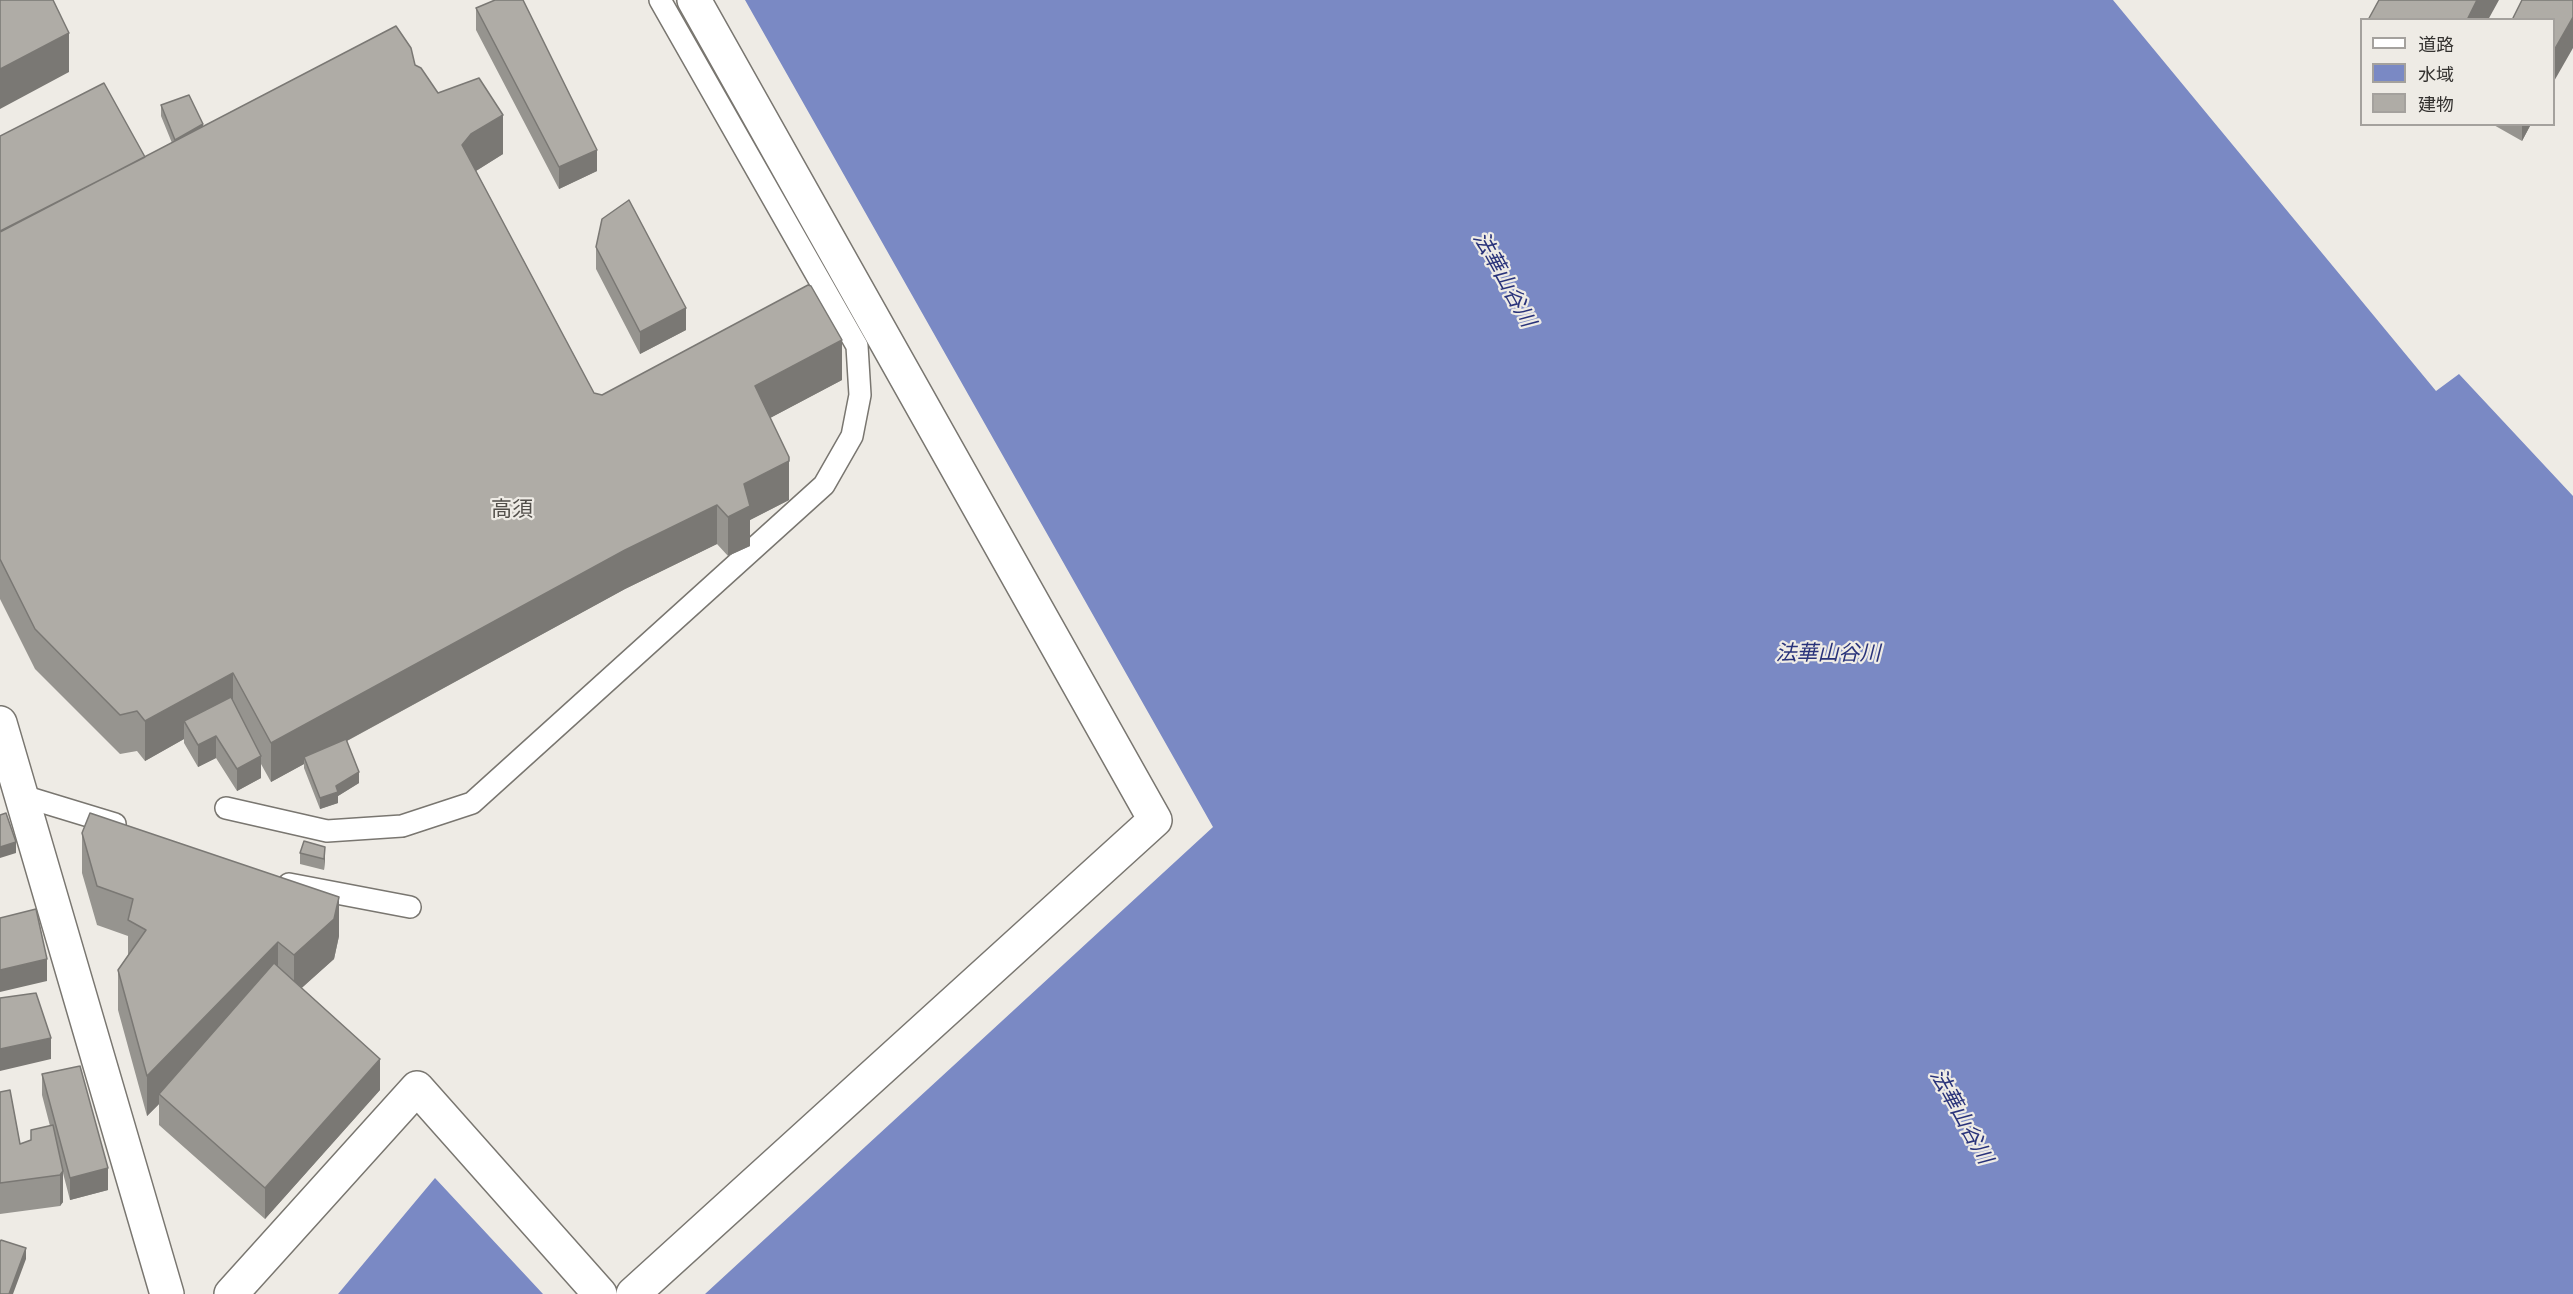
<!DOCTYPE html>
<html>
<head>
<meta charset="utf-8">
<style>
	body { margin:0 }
	#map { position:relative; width:2573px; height:1294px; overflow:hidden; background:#eeebe5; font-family:"Roboto Condensed","Noto Sans JP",sans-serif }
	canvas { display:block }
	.legend { position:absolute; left:2360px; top:18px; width:195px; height:108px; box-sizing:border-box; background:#eeebe5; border:2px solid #a4a19d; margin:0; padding:8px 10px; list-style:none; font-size:18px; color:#343230 }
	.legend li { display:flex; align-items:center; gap:12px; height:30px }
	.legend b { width:30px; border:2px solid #a4a19d }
</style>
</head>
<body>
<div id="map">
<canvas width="2573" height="1294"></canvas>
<ul class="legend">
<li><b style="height:8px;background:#fff"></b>道路</li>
<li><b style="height:16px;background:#7a89c4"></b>水域</li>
<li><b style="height:16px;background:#afaca6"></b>建物</li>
</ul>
</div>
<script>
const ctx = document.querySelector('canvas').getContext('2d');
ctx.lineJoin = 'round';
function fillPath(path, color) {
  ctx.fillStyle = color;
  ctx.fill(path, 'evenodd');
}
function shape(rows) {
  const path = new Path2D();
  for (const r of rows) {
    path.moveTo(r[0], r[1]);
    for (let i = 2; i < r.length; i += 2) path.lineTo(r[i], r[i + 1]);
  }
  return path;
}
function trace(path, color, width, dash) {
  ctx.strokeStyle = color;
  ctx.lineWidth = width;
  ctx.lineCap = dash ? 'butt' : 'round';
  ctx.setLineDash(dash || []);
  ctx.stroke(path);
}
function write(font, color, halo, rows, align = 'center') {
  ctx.font = font + ' "Roboto Condensed","Noto Sans JP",sans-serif';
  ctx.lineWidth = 4.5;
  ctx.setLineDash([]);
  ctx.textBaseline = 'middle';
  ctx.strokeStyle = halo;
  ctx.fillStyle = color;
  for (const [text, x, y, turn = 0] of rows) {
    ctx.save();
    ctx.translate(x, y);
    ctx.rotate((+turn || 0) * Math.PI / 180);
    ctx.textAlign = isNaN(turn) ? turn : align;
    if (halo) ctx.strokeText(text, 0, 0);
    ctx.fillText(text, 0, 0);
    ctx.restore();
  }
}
fillPath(shape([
	[745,0,2113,0,2436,391,2459,374,2573,496,2573,1294,705,1294,1213,827],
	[435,1178,543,1294,338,1294]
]), '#7a89c4');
const lane = shape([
	[23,796,115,824],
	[226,808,327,831,402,826,472,803,824,485,852,436,860,395,857,346,660,0],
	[289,884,410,907]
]);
const street = shape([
	[0,723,167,1294],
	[231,1294,417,1088,600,1294],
	[633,1294,1155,820,694,0]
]);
trace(lane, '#797670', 24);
trace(street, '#797670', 36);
trace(lane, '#fff', 21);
trace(street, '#fff', 33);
fillPath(shape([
	[476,8,597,171,559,189,476,30],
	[415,65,438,93,503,154,476,171,594,393,602,395,842,380,770,418,789,497,789,500,750,520,750,546,728,556,717,544,625,589,347,741,359,783,338,796,338,803,320,809,304,768,304,764,271,782,261,764,261,778,237,791,216,758,198,767,184,743,184,739,145,761,137,751,120,754,35,669,0,599,0,136,145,157,172,143,161,116,161,105,203,127],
	[2492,124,2531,124,2522,141],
	[596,247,686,330,640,354,596,269],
	[82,833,339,936,334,959,301,988,380,1090,265,1219,159,1125,159,1104,147,1116,118,1010,118,970,128,955,128,936,97,925,82,873],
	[300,853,325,858,324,870,300,864],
	[42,1074,108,1190,70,1200,63,1173,63,1202,60,1206,0,1214,0,1092,20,1144,31,1140,50,1126,42,1095]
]), '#96948f');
fillPath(shape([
	[2477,0,2499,0,2488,20,2467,20],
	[2573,17,2573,48,2553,83,2553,52],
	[69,33,69,72,0,109,0,69],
	[503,115,503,154,471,174,462,145,471,134],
	[203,124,203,136,175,151,175,140],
	[2522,124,2531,124,2522,141],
	[597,150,597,171,559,189,559,167],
	[686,308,686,330,640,354,640,332],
	[842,340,842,380,755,426,755,386],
	[789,457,789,500,750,520,750,546,728,556,728,517,744,484],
	[717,505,717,544,625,589,306,763,304,757,304,764,271,782,271,743,625,550],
	[233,673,233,713,184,721,184,739,145,761,145,721],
	[216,736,216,758,198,767,198,745],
	[261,756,261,778,237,791,237,769],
	[359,772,359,783,338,796,338,803,320,809,320,798,336,786],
	[16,842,16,853,0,858,0,847],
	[325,847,325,858,324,870,324,859],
	[339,897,339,936,334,959,294,995,294,955],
	[278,942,278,981,159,1094,159,1104,147,1116,147,1076],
	[47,959,47,981,0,992,0,970],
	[51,1038,51,1059,0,1071,0,1049],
	[380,1059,380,1090,265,1219,265,1188],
	[108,1168,108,1190,70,1200,70,1178],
	[63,1171,63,1202,60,1206,60,1175],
	[26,1248,26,1259,13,1294,9,1294]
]), '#7a7874');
const building = shape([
	[0,0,53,0,69,33,0,69,0,0],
	[495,0,523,0,597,150,559,167,476,8,495,0],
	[2379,0,2477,0,2467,20,2368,20,2379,0],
	[2522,0,2573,0,2573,17,2553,52,2553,20,2512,20,2522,0],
	[396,26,411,48,415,65,421,68,438,93,479,78,503,115,471,134,462,145,594,393,602,395,808,285,811,286,842,340,755,386,789,457,789,461,744,484,750,506,728,517,717,505,625,550,271,743,233,673,145,721,137,711,120,715,35,629,0,559,0,232,396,26],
	[104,83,145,157,0,231,0,136,104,83],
	[189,95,203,124,175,140,161,105,189,95],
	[629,200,686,308,640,332,596,247,602,219,629,200],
	[231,697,261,756,237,769,216,736,198,745,184,721,231,697],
	[346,739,359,772,336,786,338,792,320,798,304,757,346,739],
	[6,813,16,842,0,847,0,815,6,813],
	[90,813,339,897,334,919,294,955,278,942,147,1076,118,970,146,930,128,920,133,899,97,886,82,833,90,813],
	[304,841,325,847,324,859,300,853,304,841],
	[36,909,47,959,0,970,0,918,36,909],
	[274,963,380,1059,265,1188,159,1094,274,963],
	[36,993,51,1038,0,1049,0,998,36,993],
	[80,1066,108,1168,70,1178,42,1074,80,1066],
	[10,1090,20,1144,31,1140,31,1130,53,1125,63,1171,60,1175,0,1183,0,1092,10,1090],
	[1,1240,26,1248,9,1294,0,1294,0,1242,1,1240]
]);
fillPath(building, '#afaca6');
trace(building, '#7a7874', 1.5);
write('italic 21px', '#29337a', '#eeebe5', [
	["法華山谷川",1503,280,61],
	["法華山谷川",1828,655],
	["法華山谷川",1960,1117,61]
]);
write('21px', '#524f4a', '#eeebe5', [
	["高須",512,511]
]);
</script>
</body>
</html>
